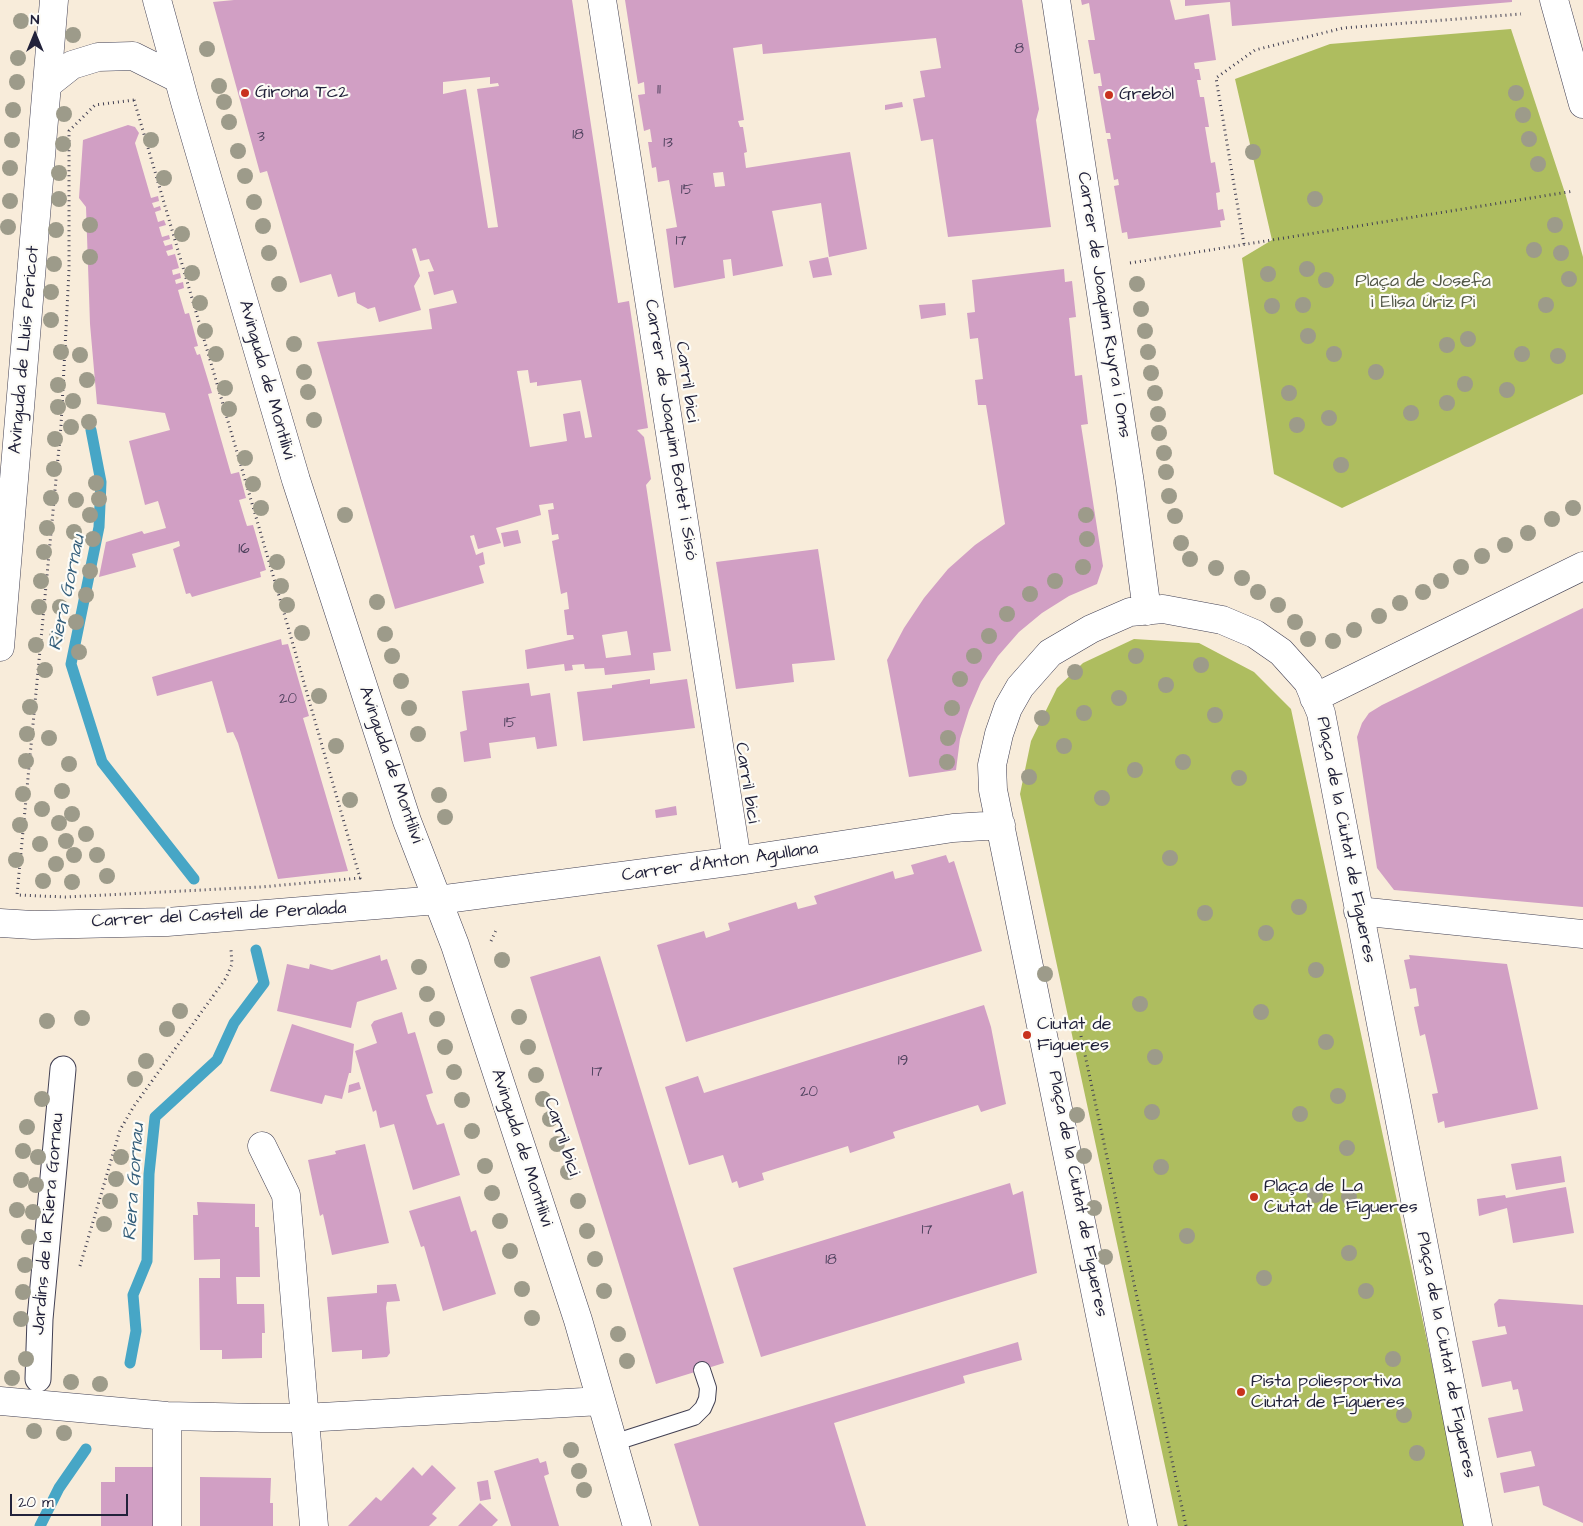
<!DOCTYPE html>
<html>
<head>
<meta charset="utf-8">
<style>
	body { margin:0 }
	#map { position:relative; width:1583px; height:1526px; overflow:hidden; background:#f8ecda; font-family:"Architects Daughter",sans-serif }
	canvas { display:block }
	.north { position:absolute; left:10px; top:10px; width:50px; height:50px; -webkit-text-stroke:4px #fdfcf7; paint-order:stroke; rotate:0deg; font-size:14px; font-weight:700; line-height:20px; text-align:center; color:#22223b }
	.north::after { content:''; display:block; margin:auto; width:18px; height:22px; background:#22223b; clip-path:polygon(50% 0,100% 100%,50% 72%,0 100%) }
	.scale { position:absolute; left:10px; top:1494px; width:118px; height:22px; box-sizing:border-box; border:2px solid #22223b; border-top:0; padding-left:6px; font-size:15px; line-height:18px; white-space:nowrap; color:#22223b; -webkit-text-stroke:4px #fdfcf7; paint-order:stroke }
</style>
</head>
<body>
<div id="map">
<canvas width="1583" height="1526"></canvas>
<div class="north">N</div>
<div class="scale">20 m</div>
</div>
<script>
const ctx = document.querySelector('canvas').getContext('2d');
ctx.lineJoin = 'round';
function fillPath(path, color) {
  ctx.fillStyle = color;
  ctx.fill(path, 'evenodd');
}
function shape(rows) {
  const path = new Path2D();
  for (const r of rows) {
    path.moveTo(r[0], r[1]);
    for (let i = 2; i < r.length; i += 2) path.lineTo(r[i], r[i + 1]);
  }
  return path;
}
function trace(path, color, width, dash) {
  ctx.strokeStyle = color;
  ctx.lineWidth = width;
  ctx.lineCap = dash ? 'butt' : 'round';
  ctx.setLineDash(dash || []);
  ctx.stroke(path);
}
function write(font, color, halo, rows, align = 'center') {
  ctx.font = font + ' "Architects Daughter",sans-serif';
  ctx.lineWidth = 4.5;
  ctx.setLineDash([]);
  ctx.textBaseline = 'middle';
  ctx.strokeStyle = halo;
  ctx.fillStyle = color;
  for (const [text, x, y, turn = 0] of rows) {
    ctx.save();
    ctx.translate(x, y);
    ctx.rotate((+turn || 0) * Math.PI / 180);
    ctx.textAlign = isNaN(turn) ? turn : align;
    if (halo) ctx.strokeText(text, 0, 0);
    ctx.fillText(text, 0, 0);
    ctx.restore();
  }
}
fillPath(shape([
	[1511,29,1565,193,1583,257,1583,394,1342,508,1274,474,1242,258,1272,240,1235,79,1330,44],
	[1134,639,1199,643,1254,672,1291,709,1467,1526,1178,1526,1020,794,1031,741,1057,688,1083,663]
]), '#aebd5f');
trace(shape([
	[91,430,101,482,99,527,71,664,102,762,194,879],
	[130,1363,136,1331,133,1295,147,1261,149,1174,155,1117,217,1060,234,1023,264,983,256,950],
	[40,1526,59,1488,86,1449]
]), '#47a6c6', 11);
fillPath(shape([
	[234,0,572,0,618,303,629,301,648,428,637,430,644,437,651,479,646,485,671,651,653,653,655,670,605,675,604,668,585,669,584,664,572,665,573,670,565,671,564,664,527,669,525,650,574,639,573,635,567,635,564,610,569,609,567,592,561,594,552,541,559,539,558,534,552,535,548,510,554,509,553,503,539,505,541,515,496,528,501,543,478,549,474,535,470,536,476,555,483,552,485,564,479,566,484,583,395,609,317,342,432,329,429,309,457,303,453,290,434,295,428,272,434,271,429,259,420,261,416,248,412,249,420,276,414,286,421,310,379,322,375,307,368,309,357,303,355,292,338,297,331,274,300,283,267,171,260,173,213,2],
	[490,77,490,84,498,83,499,86,477,89,498,227,488,228,466,89,443,94,443,82],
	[528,370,530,383,537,382,537,386,581,380,592,437,585,438,580,411,563,414,567,441,530,447,517,371],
	[627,631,631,655,606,658,602,635],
	[625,0,1022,0,1039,109,1036,120,1051,227,948,237,933,139,921,141,913,99,925,97,920,71,941,68,936,38,763,54,762,44,733,48,744,120,738,121,740,127,743,127,747,152,744,153,746,168,850,152,867,249,829,257,821,203,772,211,783,266,733,276,731,259,723,260,725,278,674,288,666,229,677,227,669,180,658,182,656,167,652,168,648,142,652,142,650,129,644,131,638,95,645,94,644,82,638,84],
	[723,172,725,186,715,187,713,173],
	[1081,0,1170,0,1175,20,1209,14,1216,60,1194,63,1195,69,1199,69,1201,80,1197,80,1200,97,1204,97,1209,127,1205,127,1211,163,1215,162,1220,192,1216,193,1218,210,1223,209,1225,220,1220,221,1221,227,1128,239,1127,232,1122,233,1114,186,1119,185,1118,179,1114,180,1107,139,1111,139,1110,133,1106,133,1098,86,1102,86,1100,73,1094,74,1088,40,1095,40,1089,3,1082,5],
	[1185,0,1512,0,1512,2,1232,26,1230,2,1185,6],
	[902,102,903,107,885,110,885,105],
	[128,125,135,127,139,133,135,143,151,198,158,196,159,201,152,203,154,208,160,206,161,210,155,212,158,222,164,220,166,225,159,227,162,237,169,235,170,239,163,241,165,246,172,244,173,249,166,251,168,256,175,254,179,268,172,270,173,275,180,273,181,278,175,280,176,284,183,282,184,288,178,290,180,297,185,314,189,313,198,346,194,347,197,355,200,354,212,393,208,394,231,474,239,472,246,498,239,500,245,520,247,526,253,525,266,570,260,572,261,577,192,597,190,593,186,594,173,549,180,546,179,541,132,554,136,567,99,577,106,542,142,531,144,534,166,528,158,501,145,505,129,441,170,430,165,413,97,404,90,324,86,207,79,198,83,140],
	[828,257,832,275,813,278,809,261],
	[1064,269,1065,282,1072,281,1076,317,1069,318,1075,376,1082,375,1088,424,1081,425,1103,566,1097,584,1069,596,1042,613,1019,632,998,656,981,682,969,710,960,739,956,770,909,777,887,660,904,628,924,598,948,569,975,545,1005,524,986,405,978,405,975,380,983,379,978,338,970,339,967,313,975,312,972,280],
	[945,303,946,315,921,319,919,305],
	[518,530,521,543,504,547,501,533],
	[818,549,835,660,792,664,794,682,736,689,716,562],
	[1583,608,1583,907,1394,890,1377,868,1357,737,1362,723,1369,713,1382,705],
	[281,639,282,645,288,644,309,716,303,718,348,871,278,879,238,743,233,732,227,733,212,681,157,696,152,677],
	[650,679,650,684,687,679,695,728,583,741,577,692,612,688,612,685],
	[529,683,531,696,550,693,557,746,537,749,535,737,489,743,491,758,464,762,460,732,467,730,462,691],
	[676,806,677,815,656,818,655,810],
	[946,855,949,863,954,861,982,951,686,1042,657,945,704,931,706,938,730,930,728,923,796,902,798,909,817,904,814,896,893,871,895,879,914,874,911,865],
	[380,955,381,961,387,959,397,989,357,1002,351,1028,277,1011,287,964,309,969,310,964,332,970],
	[1409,955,1507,964,1538,1109,1445,1128,1444,1121,1438,1123,1432,1094,1438,1093,1425,1034,1420,1036,1414,1007,1419,1006,1416,988,1410,989,1404,960,1410,959],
	[600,956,724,1363,656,1384,530,977],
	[984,1005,991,1027,1006,1104,981,1112,978,1105,893,1132,895,1138,850,1153,848,1146,762,1173,764,1180,739,1188,737,1181,732,1183,723,1155,689,1165,665,1087,698,1076,704,1093],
	[402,1012,408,1034,415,1032,433,1093,426,1095,431,1110,437,1125,444,1123,460,1175,413,1190,394,1124,380,1128,376,1110,373,1112,355,1051,377,1043,371,1025,374,1021],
	[292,1024,354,1044,351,1073,349,1073,342,1099,325,1095,322,1104,270,1091],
	[359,1082,361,1089,348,1093,349,1085],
	[365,1144,389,1243,332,1255,323,1214,320,1216,308,1160,336,1154,335,1151],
	[1561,1156,1565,1182,1516,1190,1511,1164],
	[1010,1183,1013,1195,1023,1191,1037,1273,761,1357,733,1268],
	[1566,1187,1574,1233,1513,1243,1507,1208,1479,1216,1477,1199,1505,1195,1506,1198],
	[460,1196,471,1232,476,1230,496,1294,443,1311,424,1246,421,1247,409,1211],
	[197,1202,255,1204,255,1227,259,1227,260,1277,236,1277,237,1304,264,1304,265,1333,262,1333,262,1358,222,1359,222,1350,200,1350,199,1278,220,1278,220,1259,194,1260,193,1215,198,1215],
	[396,1284,400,1301,387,1302,386,1308,390,1353,387,1357,362,1359,362,1350,332,1352,327,1297,377,1293,377,1285],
	[1499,1299,1583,1305,1583,1523,1543,1505,1539,1486,1504,1493,1500,1473,1535,1466,1531,1451,1497,1458,1488,1418,1523,1411,1518,1389,1513,1390,1511,1381,1482,1387,1472,1341,1507,1334,1505,1326,1498,1327,1494,1304],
	[1018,1342,1022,1360,963,1376,965,1383,834,1423,866,1526,699,1526,674,1444],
	[538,1458,540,1463,546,1461,549,1474,544,1476,559,1526,511,1526,494,1471],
	[432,1465,456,1488,432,1514,437,1518,429,1526,348,1526,376,1497,381,1501,413,1467,422,1476],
	[115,1467,157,1467,157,1526,101,1526,101,1482,115,1482],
	[200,1477,271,1478,270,1503,273,1503,273,1526,200,1526],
	[488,1480,491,1499,480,1501,477,1482],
	[480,1503,498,1520,492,1526,458,1526]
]), '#d19fc4');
const service = shape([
	[613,1443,694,1417,703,1408,707,1399,708,1388,702,1370]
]);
const pedestrian = shape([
	[38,1379,40,1319,63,1069]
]);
const minor = shape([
	[157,0,185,102,296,480,407,821,455,945,578,1320,637,1526],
	[602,0,737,860],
	[1056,0,1130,483,1147,611],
	[1554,0,1583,104],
	[48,84,72,65,98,57,133,56,179,79],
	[1314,698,1583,566],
	[1358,911,1583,934],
	[0,923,33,925,167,922,438,900,744,860,953,828,1001,825],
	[262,1146,286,1195,314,1526],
	[0,1401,167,1416,261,1418,304,1418,601,1401],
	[167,1526,167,1416],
	[1143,1526,993,790,992,765,999,734,1008,708,1020,687,1050,653,1091,629,1130,612,1163,609,1222,620,1255,634,1281,652,1308,682,1321,713,1478,1526]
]);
const tertiary = shape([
	[0,647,54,0]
]);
trace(service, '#424053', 18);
trace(pedestrian, '#424053', 27);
trace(minor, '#424053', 29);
trace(tertiary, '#424053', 29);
trace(shape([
	[134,100,282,606,360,878,261,887,65,897,17,895,61,426,69,270,69,131,95,105,134,100],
	[1244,244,1216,78,1255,50,1343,28,1521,14],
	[1130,263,1574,191],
	[491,941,497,928],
	[1081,1036,1186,1526],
	[80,1266,120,1130,134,1106,226,978,232,964,231,950]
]), '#424053', 3, [1, 4]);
trace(service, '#fff', 16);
trace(pedestrian, '#fff', 25);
trace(minor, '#fff', 28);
trace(tertiary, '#fff', 28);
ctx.fillStyle = '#9d9b8a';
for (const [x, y] of [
	[21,21],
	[73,35],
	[207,49],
	[18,58],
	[17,82],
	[219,86],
	[1516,93],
	[224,102],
	[13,110],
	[64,114],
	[1523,115],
	[229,122],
	[1529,139],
	[12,140],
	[151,140],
	[63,144],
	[238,151],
	[1253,152],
	[1538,164],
	[10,168],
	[59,173],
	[245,176],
	[164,178],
	[59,199],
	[1315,199],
	[10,201],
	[254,202],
	[90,225],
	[1555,225],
	[263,226],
	[8,227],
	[56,230],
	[182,234],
	[1534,250],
	[269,253],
	[1561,253],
	[90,257],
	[54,264],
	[1307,269],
	[192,273],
	[1268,274],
	[1569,279],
	[1326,280],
	[279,284],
	[1137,284],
	[51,292],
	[200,303],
	[1303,305],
	[1546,305],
	[1272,306],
	[1141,309],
	[51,320],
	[205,331],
	[1145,331],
	[1308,336],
	[1468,339],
	[294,344],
	[1447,345],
	[61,352],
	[1148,352],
	[216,354],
	[1334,354],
	[1522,354],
	[80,355],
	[1558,356],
	[304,372],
	[1376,372],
	[1151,373],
	[87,380],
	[1465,384],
	[58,385],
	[225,388],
	[1507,390],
	[308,392],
	[1155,393],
	[1289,393],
	[73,401],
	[1447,403],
	[58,407],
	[229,409],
	[1411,413],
	[1158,414],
	[1329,418],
	[314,420],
	[89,422],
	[1297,425],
	[71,427],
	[1159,433],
	[55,439],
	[1164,453],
	[245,458],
	[1341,465],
	[54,469],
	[1166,472],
	[96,483],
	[253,484],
	[1169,496],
	[51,498],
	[99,499],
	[76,500],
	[261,508],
	[1573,508],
	[90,515],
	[345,515],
	[1086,515],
	[1175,516],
	[1552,519],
	[47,528],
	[74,532],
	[1528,533],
	[93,539],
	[1087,539],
	[1181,543],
	[1505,545],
	[44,552],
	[1482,556],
	[1190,559],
	[277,562],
	[1083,567],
	[1461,567],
	[1216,568],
	[90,571],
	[1242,578],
	[41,581],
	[1055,581],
	[1441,581],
	[281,586],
	[1258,592],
	[1423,592],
	[1030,594],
	[86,595],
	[377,602],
	[1400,603],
	[287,605],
	[1278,605],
	[39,607],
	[60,607],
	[1007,614],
	[1379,616],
	[76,622],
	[1295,622],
	[1354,630],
	[302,633],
	[385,634],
	[989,636],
	[57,637],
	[1308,639],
	[1333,641],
	[36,645],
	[79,652],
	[392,656],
	[974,656],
	[1136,656],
	[1201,665],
	[45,670],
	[1075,672],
	[960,679],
	[401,681],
	[1166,685],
	[319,696],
	[1119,698],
	[30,707],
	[409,708],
	[952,708],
	[1084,713],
	[1215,715],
	[1042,718],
	[27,734],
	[418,734],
	[49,738],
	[948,738],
	[336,746],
	[1064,746],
	[26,761],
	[947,762],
	[1183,762],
	[69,764],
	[1135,770],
	[1029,777],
	[1239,778],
	[62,791],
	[23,794],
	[439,795],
	[1102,798],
	[350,800],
	[42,809],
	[72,814],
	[445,817],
	[59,823],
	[20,825],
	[86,834],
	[66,841],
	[40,844],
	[74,855],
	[97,855],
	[1170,858],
	[16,860],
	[56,864],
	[107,876],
	[43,881],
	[72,882],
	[1299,907],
	[1205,913],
	[1266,933],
	[502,960],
	[419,967],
	[1316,970],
	[1045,974],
	[427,994],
	[1140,1004],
	[180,1011],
	[1261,1012],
	[519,1017],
	[82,1018],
	[437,1019],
	[47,1021],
	[167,1029],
	[1326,1042],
	[445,1047],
	[528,1047],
	[1155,1057],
	[146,1061],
	[454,1072],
	[536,1075],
	[135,1079],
	[1338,1096],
	[42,1099],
	[543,1099],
	[462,1100],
	[1152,1112],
	[1300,1114],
	[1077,1115],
	[550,1119],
	[27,1127],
	[472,1131],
	[557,1144],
	[1347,1148],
	[23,1151],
	[1084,1156],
	[38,1157],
	[121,1157],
	[485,1166],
	[1161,1167],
	[568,1172],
	[116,1179],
	[21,1180],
	[36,1185],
	[492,1193],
	[1315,1195],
	[1349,1197],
	[110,1201],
	[578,1201],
	[1094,1208],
	[17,1210],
	[33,1212],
	[500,1221],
	[104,1224],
	[587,1231],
	[1187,1236],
	[29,1237],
	[510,1251],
	[1349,1253],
	[1105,1257],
	[595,1259],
	[25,1265],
	[1264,1278],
	[522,1289],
	[604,1291],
	[1366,1291],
	[23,1292],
	[532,1318],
	[21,1319],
	[618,1334],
	[26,1359],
	[1393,1359],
	[627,1361],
	[12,1378],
	[71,1382],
	[100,1384],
	[1404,1415],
	[34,1431],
	[64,1433],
	[571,1450],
	[1417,1453],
	[579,1471],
	[584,1490]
]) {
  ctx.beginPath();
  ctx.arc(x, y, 8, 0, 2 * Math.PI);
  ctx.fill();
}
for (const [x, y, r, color] of [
	[245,93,5,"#c8321e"],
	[1109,95,5,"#c8321e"],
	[1027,1035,5,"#c8321e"],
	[1254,1197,5,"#c8321e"],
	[1241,1392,5,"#c8321e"]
]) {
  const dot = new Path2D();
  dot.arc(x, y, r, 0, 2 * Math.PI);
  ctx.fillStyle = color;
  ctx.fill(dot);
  trace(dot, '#fdfcf7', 2);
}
write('15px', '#4e415d', null, [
	["8",1019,50],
	["11",659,91],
	["18",578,136],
	["3",261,138],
	["13",668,144],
	["15",687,191],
	["17",681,242],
	["16",244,550],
	["20",288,700],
	["15",510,724],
	["19",903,1062],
	["17",597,1073],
	["20",809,1093],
	["17",927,1231],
	["18",831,1261]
]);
write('18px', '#22223b', '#fdfcf7', [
	["Girona Tc2",255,93],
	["Grebòl",1119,95],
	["Ciutat de",1037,1025],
	["Figueres",1037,1046],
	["Plaça de La",1264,1187],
	["Ciutat de Figueres",1264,1208],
	["Pista poliesportiva",1251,1382],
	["Ciutat de Figueres",1251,1403]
], 'left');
write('18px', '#535848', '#fdfcf7', [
	["Plaça de Josefa",1423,282],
	["i Elisa Úriz Pi",1423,303]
]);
write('18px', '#22223b', '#fdfcf7', [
	["Carrer de Joaquim Ruyra i Oms",1103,305,81],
	["Avinguda de Lluís Pericot",25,350,-85],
	["Avinguda de Montilivi",266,380,74],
	["Carril bici",686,382,82],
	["Carrer de Joaquim Botet i Sisó",670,430,81],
	["Avinguda de Montilivi",390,765,71],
	["Carril bici",746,783,81],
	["Plaça de la Ciutat de Figueres",1345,840,79],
	["Carrer d'Anton Agullana",720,863,-8],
	["Carrer del Castell de Peralada",219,916,-3],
	["Carril bici",561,1137,72],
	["Avinguda de Montilivi",521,1148,72],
	["Plaça de la Ciutat de Figueres",1077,1194,79],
	["Jardins de la Riera Gornau",49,1224,-85],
	["Plaça de la Ciutat de Figueres",1445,1355,79]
]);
write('italic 19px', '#335d7a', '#fdfcf7', [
	["Riera Gornau",68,593,-78],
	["Riera Gornau",135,1182,-86]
]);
</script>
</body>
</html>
